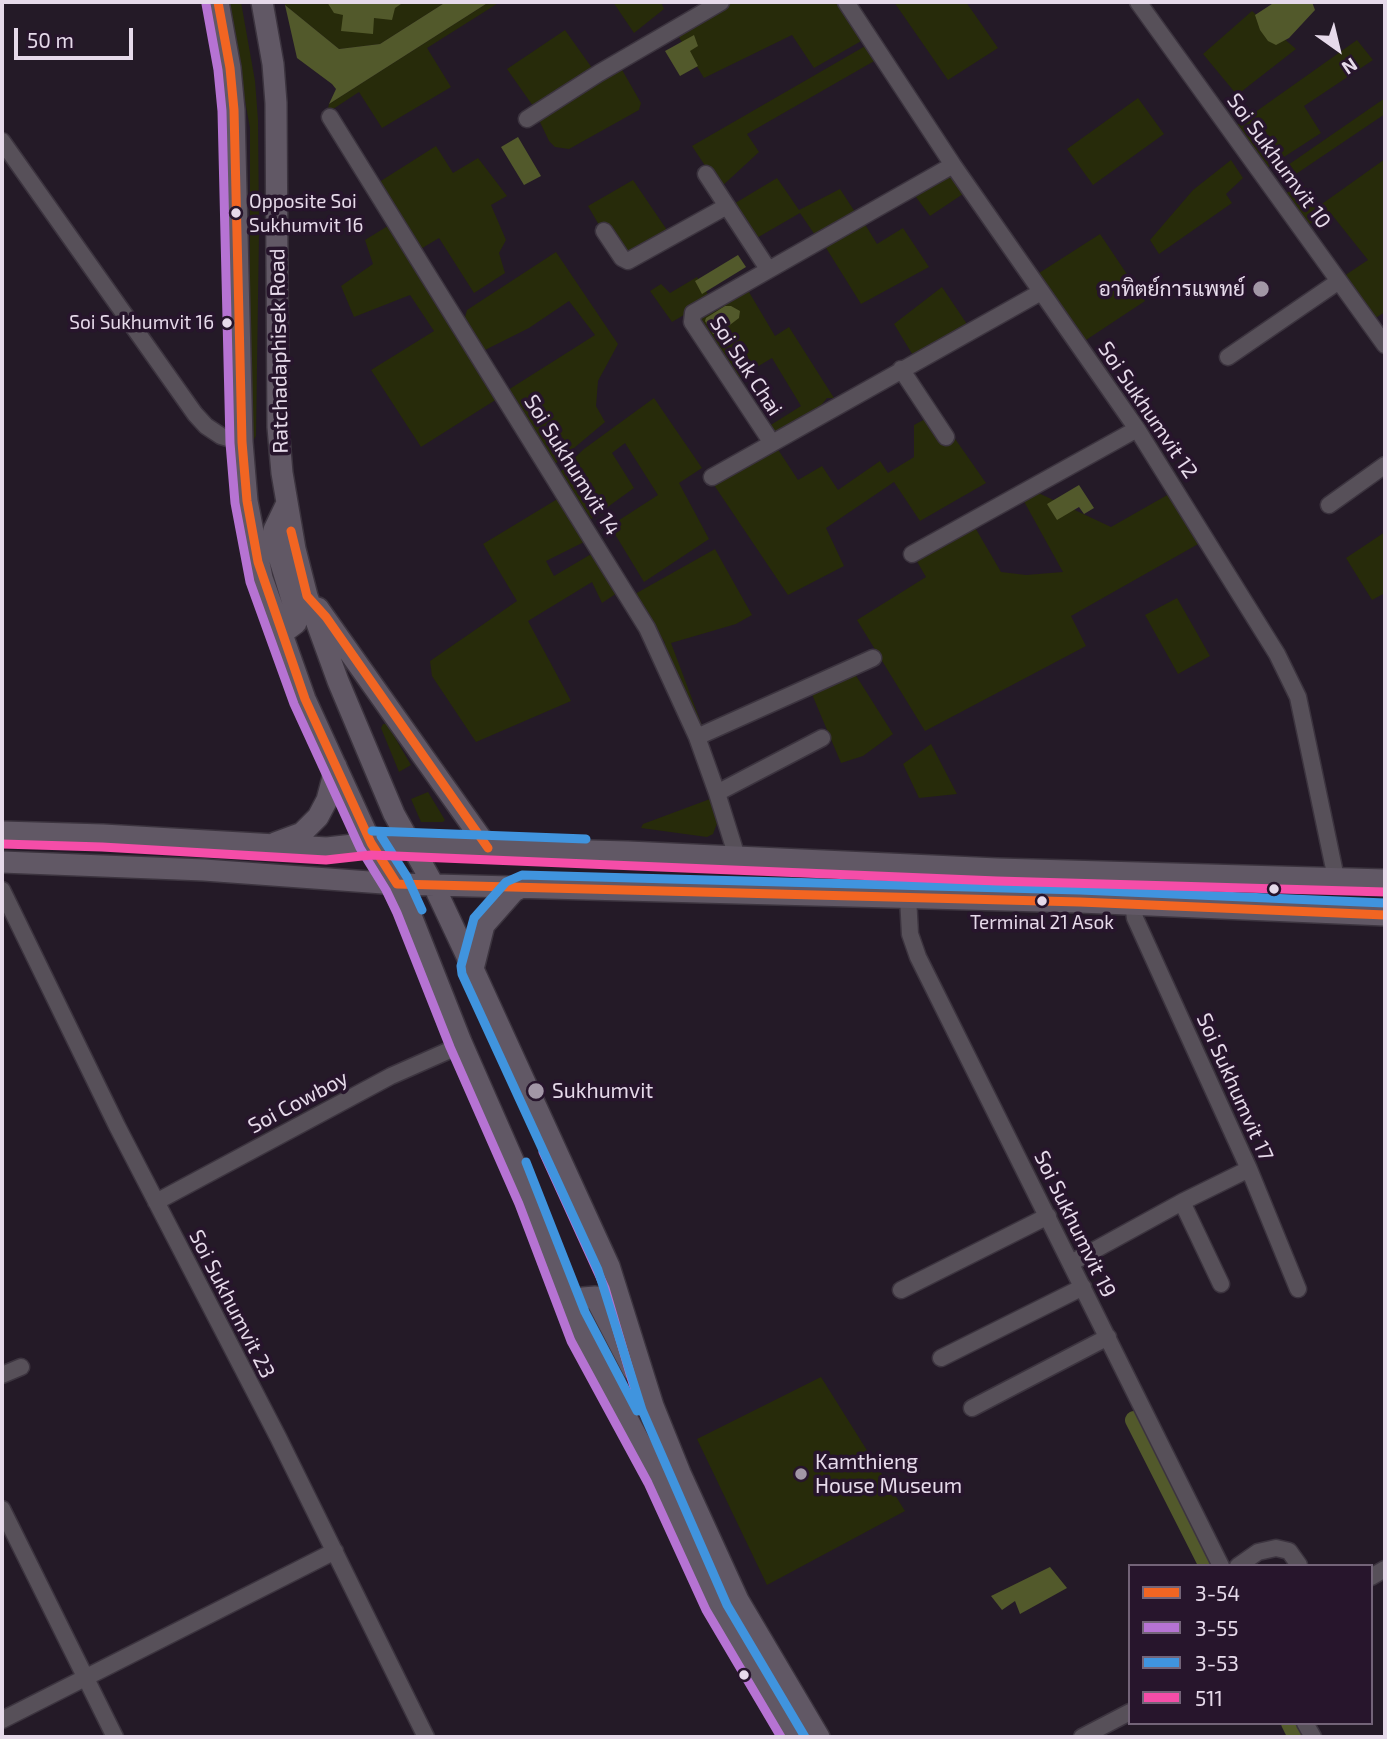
<!DOCTYPE html>
<html>
<head>
<meta charset="utf-8">
<style>
	body { margin:0 }
	#map { position:relative; width:1387px; height:1739px; overflow:hidden; background:#241a27; font-family:"Exo 2",sans-serif }
	canvas { display:block }
	.frame { position:absolute; inset:0; border:4px solid #e6daea; pointer-events:none }
	.legend { position:absolute; left:1128px; top:1564px; width:245px; height:161px; box-sizing:border-box; background:#27152c; border:2px solid #736478; margin:0; padding:9px 12px; list-style:none; font-size:21px; color:#e6daea }
	.legend li { display:flex; align-items:center; gap:14px; height:35px }
	.legend b { width:35px; border:2px solid #736478 }
	.north { position:absolute; left:1303px; top:14px; width:70px; height:70px; -webkit-text-stroke:5px #27152c; paint-order:stroke; rotate:146deg; font-size:19px; font-weight:700; line-height:28px; text-align:center; color:#e6daea }
	.north::after { content:''; display:block; margin:auto; width:24px; height:32px; background:#e6daea; clip-path:polygon(50% 0,100% 100%,50% 72%,0 100%) }
	.scale { position:absolute; left:14px; top:28px; width:119px; height:32px; box-sizing:border-box; border:4px solid #e6daea; border-top:0; padding-left:9px; font-size:21px; line-height:24px; white-space:nowrap; color:#e6daea; -webkit-text-stroke:5px #27152c; paint-order:stroke }
</style>
</head>
<body>
<div id="map">
<canvas width="1387" height="1739"></canvas>
<div class="frame"></div>
<ul class="legend">
<li><b style="height:9px;background:#f26522"></b>3-54</li>
<li><b style="height:9px;background:#b673d3"></b>3-55</li>
<li><b style="height:9px;background:#4094de"></b>3-53</li>
<li><b style="height:9px;background:#f54da8"></b>511</li>
</ul>
<div class="north">N</div>
<div class="scale">50 m</div>
</div>
<script>
const ctx = document.querySelector('canvas').getContext('2d');
ctx.lineJoin = 'round';
function fillPath(path, color) {
  ctx.fillStyle = color;
  ctx.fill(path, 'evenodd');
}
function shape(rows) {
  const path = new Path2D();
  for (const r of rows) {
    path.moveTo(r[0], r[1]);
    for (let i = 2; i < r.length; i += 2) path.lineTo(r[i], r[i + 1]);
  }
  return path;
}
function trace(path, color, width, dash) {
  ctx.strokeStyle = color;
  ctx.lineWidth = width;
  ctx.lineCap = dash ? 'butt' : 'round';
  ctx.setLineDash(dash || []);
  ctx.stroke(path);
}
function write(font, color, halo, rows, align = 'center') {
  ctx.font = font + ' "Exo 2",Sarabun,sans-serif';
  ctx.lineWidth = 7;
  ctx.setLineDash([]);
  ctx.textBaseline = 'middle';
  ctx.strokeStyle = halo;
  ctx.fillStyle = color;
  for (const [text, x, y, turn = 0] of rows) {
    ctx.save();
    ctx.translate(x, y);
    ctx.rotate((+turn || 0) * Math.PI / 180);
    ctx.textAlign = isNaN(turn) ? turn : align;
    if (halo) ctx.strokeText(text, 0, 0);
    ctx.fillText(text, 0, 0);
    ctx.restore();
  }
}
fillPath(shape([
	[227,2,241,2,255,81,258,120,259,230,256,436,253,441,250,431,250,128],
	[285,2,446,2,380,44,339,49,285,5],
	[489,2,500,2,427,48,451,87,382,128,359,92,327,113,329,104],
	[613,2,661,2,664,9,634,33],
	[732,2,838,2,863,40,814,68,792,35,704,78,677,34],
	[894,2,966,2,998,48,948,80],
	[1252,11,1296,49,1237,95,1203,54],
	[565,30,592,68,533,106,507,69],
	[1357,40,1373,60,1304,106,1321,133,1267,168,1237,125],
	[867,45,876,60,747,134,759,152,720,188,692,146],
	[621,68,641,103,639,110,569,149,555,147,549,141,539,120],
	[1138,98,1164,134,1093,185,1067,149],
	[1385,98,1385,114,1296,174,1288,165],
	[436,146,453,173,478,158,507,196,491,205,506,240,499,253,505,273,474,293,439,238,419,250,376,184],
	[1385,159,1385,312,1374,319,1344,276,1368,260,1329,211,1308,225,1285,194,1302,183,1319,206],
	[1231,160,1243,178,1226,194,1232,203,1159,254,1150,240,1193,190],
	[946,174,954,175,966,192,930,216,913,193],
	[777,178,799,210,840,189,857,215,817,238,800,213,755,239,732,205],
	[633,180,669,233,623,255,602,223,599,225,588,206],
	[863,221,877,244,903,228,929,267,861,304,823,243],
	[391,224,497,399,421,447,371,370,434,331,410,295,354,317,341,286,373,264,365,240],
	[1100,234,1145,301,1083,342,1036,275],
	[556,252,618,344,598,381,596,406,605,422,555,464,508,390,595,335,569,301,529,328,483,351,464,321,467,310],
	[697,277,711,299,672,322,650,291,661,284,670,293],
	[746,287,775,336,789,327,834,398,827,398,819,408,774,435,766,428,801,406,772,358,735,380,696,323,698,314],
	[942,287,969,327,914,357,894,324],
	[654,398,702,468,679,483,709,539,644,582,610,526,658,495,625,443,612,453,634,488,591,519,560,472,584,449],
	[927,418,951,433,986,483,920,521,894,482,826,528,844,566,788,595,712,482,777,448,798,480,822,466,838,490,880,461,888,473,914,457,914,425],
	[1032,490,1111,527,1169,494,1200,543,1071,616,1086,646,925,731,857,620,926,577,915,558,973,524,1001,572,1026,575,1063,572,1021,496],
	[559,498,586,541,546,561,554,576,593,553,617,593,602,603,592,582,528,621,571,701,476,742,432,676,430,661,517,601,483,544],
	[1385,532,1385,593,1372,600,1346,558],
	[715,549,752,615,736,624,671,643,703,728,698,730,663,645,665,643,635,594],
	[1177,598,1210,656,1178,674,1145,615],
	[855,674,893,734,863,756,841,763,811,692],
	[383,724,387,724,411,765,399,772,381,728],
	[931,744,957,794,919,798,903,764],
	[428,792,445,820,443,822,421,822,411,799],
	[710,799,718,821,713,834,707,837,641,828,643,824],
	[821,1377,905,1511,767,1585,697,1439]
]), '#272b0a');
fillPath(shape([
	[327,2,404,2,395,8,392,20,374,18,373,34,341,31,343,15,334,13],
	[446,2,489,2,329,104,336,89,332,84,297,58,285,5,339,49,380,44],
	[1275,2,1312,2,1315,10,1289,38,1276,45,1268,41,1260,30,1255,15],
	[694,35,698,46,690,51,698,66,680,76,665,51],
	[518,137,541,176,524,185,501,147],
	[738,255,746,267,702,294,695,281],
	[725,306,731,306,740,311,739,318,718,334,713,334,705,321,706,318],
	[1079,485,1094,508,1084,514,1079,507,1057,520,1047,504],
	[1050,1567,1067,1588,1020,1614,1015,1601,1002,1610,991,1596]
]), '#52592b');
trace(shape([
	[1134,1420,1208,1566],
	[1290,1723,1297,1737]
]), '#52592b', 18);
const minor = shape([
	[846,2,953,165,1137,429,1277,654,1298,697,1336,878],
	[1138,2,1385,345],
	[330,117,647,628,697,737,717,793,737,857],
	[527,119,599,73,721,2],
	[2,141,195,414,206,426,221,436,242,442],
	[706,174,768,269],
	[604,231,622,258,628,261,727,206],
	[1228,357,1339,281],
	[901,369,946,437],
	[772,443,692,322,693,313,953,165],
	[712,477,1041,292],
	[1329,505,1385,465],
	[912,554,1137,429],
	[697,737,873,658],
	[717,793,822,738],
	[2,890,117,1126,278,1437,426,1737],
	[908,897,910,934,918,957,1221,1566],
	[1133,904,1135,918,1249,1169,1298,1289],
	[156,1202,391,1076,450,1050,461,1042],
	[1182,1202,1221,1284],
	[1071,1263,1182,1202,1249,1169],
	[901,1290,1048,1216],
	[941,1358,1083,1287],
	[2,1375,21,1367],
	[972,1408,1108,1337],
	[2,1509,115,1737],
	[1238,1566,1258,1552,1276,1548,1289,1551,1299,1565],
	[1371,1577,1385,1569],
	[2,1720,335,1551],
	[1305,1723,1313,1737],
	[1082,1737,1130,1712]
]);
const major = shape([
	[218,2,230,68,234,110,242,442,247,501,262,578,305,699,371,843,397,884,408,908,461,1042,530,1199,582,1335,659,1478,717,1604,795,1737],
	[262,2,273,64,276,103,278,427,282,473,295,549,307,596,338,681,394,814,433,884,473,969,609,1266,653,1406,680,1473,738,1600,819,1737],
	[318,608,488,848],
	[276,619,288,629,296,623,297,616,276,547,274,530,287,503],
	[2,832,103,835,327,848,371,843,411,846,628,852,997,869,1385,880],
	[275,843,302,833,318,817,327,800,336,766],
	[2,862,204,870,397,884,1080,902,1385,915],
	[473,969,484,925,514,891,522,887],
	[574,1317,578,1302,583,1298,595,1297,633,1370]
]);
trace(minor, '#3c343f', 19);
trace(major, '#3c343f', 24);
trace(minor, '#575059', 16);
trace(major, '#615865', 21);
trace(shape([
	[218,2,230,68,234,110,242,442,247,501,258,562,305,699,371,843,397,884,1080,902,1385,915],
	[291,531,307,596,326,617,488,848]
]), '#f26522', 9);
trace(shape([
	[206,4,218,70,222,111,230,443,235,503,250,582,294,704,360,848,386,890,397,913,450,1047,519,1204,571,1341,648,1483,706,1610,781,1737],
	[543,1152,605,1288,641,1411]
]), '#b673d3', 9);
trace(shape([
	[372,831,586,839],
	[381,836,407,877,422,910],
	[526,1162,585,1312,637,1411],
	[805,1737,727,1605,642,1410,598,1270,462,974,461,966,474,918,506,882,522,875,1080,890,1385,903]
]), '#4094de', 9);
trace(shape([
	[2,844,102,847,326,860,371,855,997,881,1385,892]
]), '#f54da8', 9);
for (const [x, y, r, color] of [
	[236,213,6,"#e6daea"],
	[1261,289,9,"#a297a6"],
	[227,323,6,"#e6daea"],
	[1274,889,6,"#e6daea"],
	[1042,901,6,"#e6daea"],
	[536,1091,9,"#a297a6"],
	[801,1474,7,"#a297a6"],
	[744,1675,6,"#e6daea"]
]) {
  const dot = new Path2D();
  dot.arc(x, y, r, 0, 2 * Math.PI);
  ctx.fillStyle = color;
  ctx.fill(dot);
  trace(dot, '#27152c', 2.5);
}
write('19px', '#e6daea', '#27152c', [
	["Opposite Soi",249,202],
	["Sukhumvit 16",249,226],
	["Soi Sukhumvit 16",214,323,"right"],
	["Terminal 21 Asok",1042,923,"center"]
], 'left');
write('21px', '#e6daea', '#27152c', [
	["Soi Sukhumvit 10",1279,161,54],
	["Ratchadaphisek Road",279,351,-91],
	["Soi Suk Chai",746,366,57],
	["Soi Sukhumvit 12",1148,410,56],
	["Soi Sukhumvit 14",572,465,58],
	["Soi Sukhumvit 17",1235,1087,66],
	["Soi Cowboy",298,1102,-28],
	["Soi Sukhumvit 19",1075,1224,64],
	["Soi Sukhumvit 23",232,1304,63]
]);
write('21px', '#e6daea', '#27152c', [
	["อาทิตย์การแพทย์",1245,289,"right"],
	["Sukhumvit",552,1091],
	["Kamthieng",815,1462],
	["House Museum",815,1486]
], 'left');
</script>
</body>
</html>
